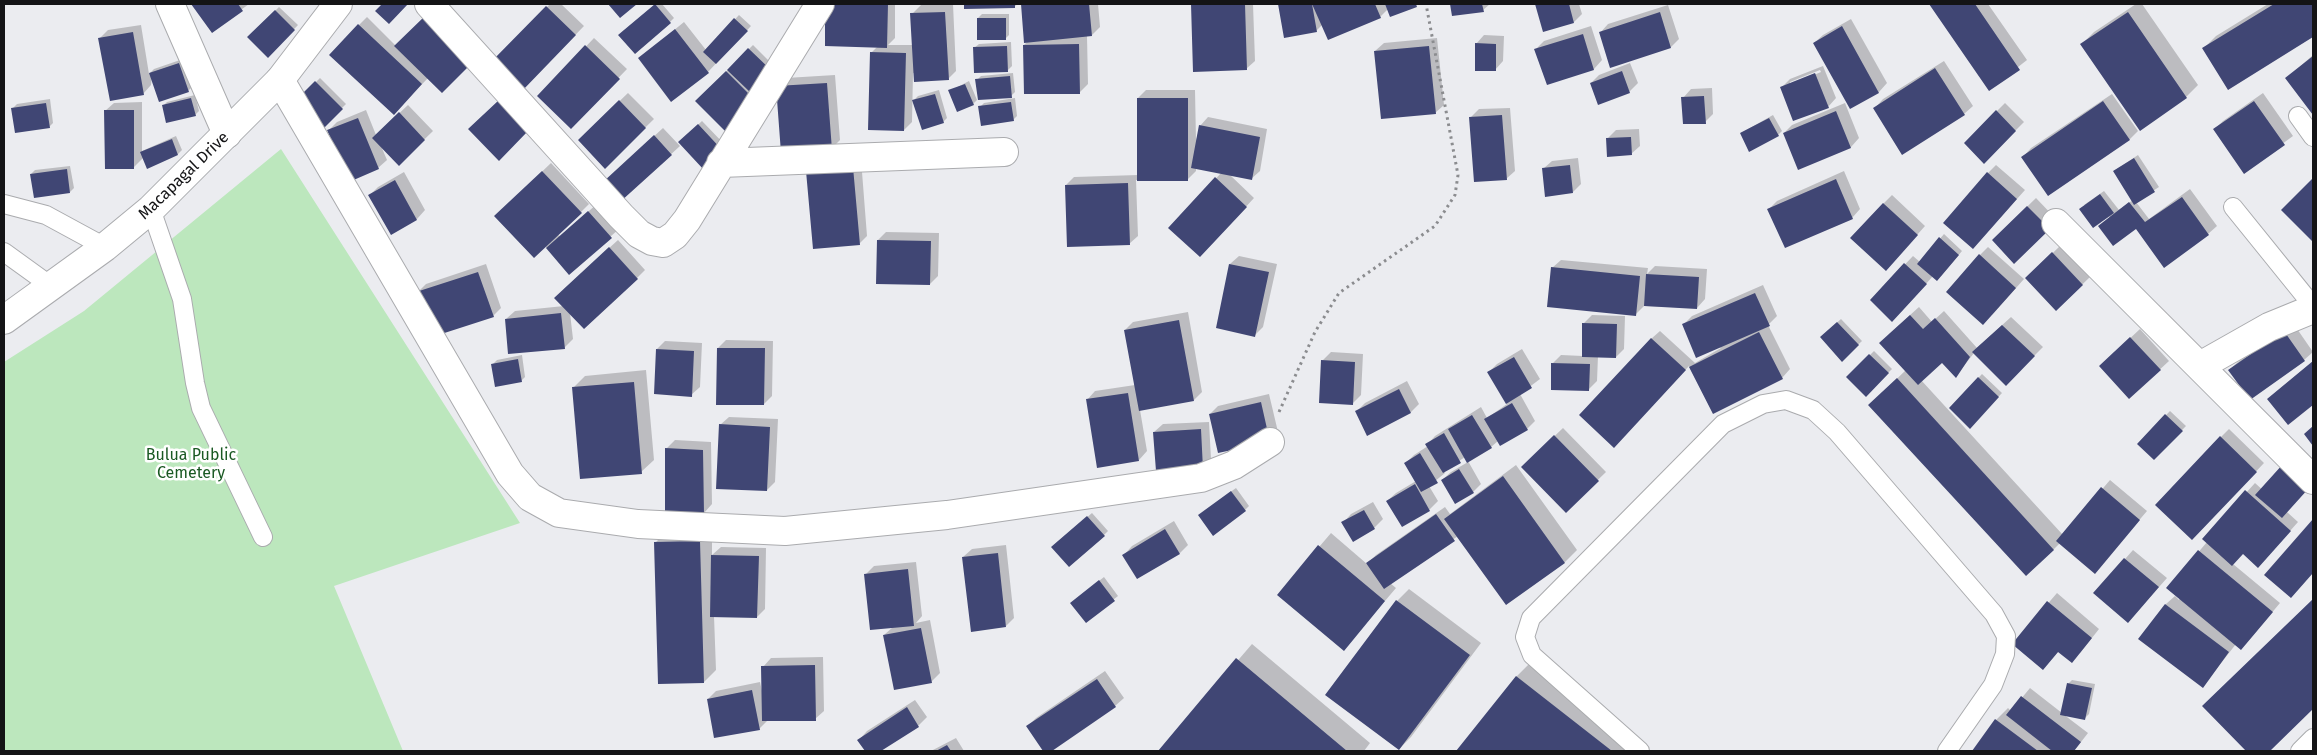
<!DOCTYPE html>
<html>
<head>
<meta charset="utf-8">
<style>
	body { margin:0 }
	#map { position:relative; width:2317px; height:755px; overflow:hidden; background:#ebecf0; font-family:"Fira Sans",sans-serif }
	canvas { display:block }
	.frame { position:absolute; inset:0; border:5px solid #141416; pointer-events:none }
</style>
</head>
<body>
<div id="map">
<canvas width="2317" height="755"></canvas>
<div class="frame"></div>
</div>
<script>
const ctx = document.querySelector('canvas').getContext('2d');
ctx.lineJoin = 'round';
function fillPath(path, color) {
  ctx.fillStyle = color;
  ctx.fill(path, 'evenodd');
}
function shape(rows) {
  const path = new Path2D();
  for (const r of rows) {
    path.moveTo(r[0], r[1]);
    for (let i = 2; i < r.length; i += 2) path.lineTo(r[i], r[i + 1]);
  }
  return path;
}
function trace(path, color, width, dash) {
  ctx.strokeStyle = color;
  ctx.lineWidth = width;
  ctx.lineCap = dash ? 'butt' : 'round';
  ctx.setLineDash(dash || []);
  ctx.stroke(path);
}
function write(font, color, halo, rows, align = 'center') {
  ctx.font = font + ' "Fira Sans",sans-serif';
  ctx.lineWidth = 5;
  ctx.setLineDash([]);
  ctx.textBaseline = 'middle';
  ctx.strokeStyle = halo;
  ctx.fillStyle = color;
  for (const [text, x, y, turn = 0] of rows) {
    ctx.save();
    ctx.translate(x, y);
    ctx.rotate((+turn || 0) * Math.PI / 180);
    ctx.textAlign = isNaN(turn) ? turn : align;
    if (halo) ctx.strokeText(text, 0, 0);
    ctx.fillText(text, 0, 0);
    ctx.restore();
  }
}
fillPath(shape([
	[281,149,520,523,334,586,403,751,4,751,4,362,84,311]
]), '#bce7bd');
fillPath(shape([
	[193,4,249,4,212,31],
	[550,4,561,4,584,26,522,90,493,62],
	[657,4,662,4,674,18,670,22,624,31],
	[826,4,895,4,895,38,888,45,913,45,912,14,922,4,956,4,953,4,956,71,948,79,913,73,912,122,904,130,871,53,878,46],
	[965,4,1018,4,1015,6,965,8],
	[1022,4,1098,4,1100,27,1092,35,1087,36,1088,84,1079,93,1024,45,1028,41,1026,42],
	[1192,4,1253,4,1255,61,1246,69,1194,70],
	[1279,4,1418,4,1388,9,1380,17,1322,25,1316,31,1285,36],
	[1451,4,1490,4,1483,10,1453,14],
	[1537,4,1579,4,1582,14,1574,22,1544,30],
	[1931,4,1988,4,2027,60,1990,89],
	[2136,4,2142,4,2198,85,2186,97,2082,44,2094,32],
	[2268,4,2313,4,2313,36,2229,88,2204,48,2216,36],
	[1668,5,1679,39,1671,47,1611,66,1600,33,1608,24],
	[279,7,298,25,268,56,249,37],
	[982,14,1009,14,1009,35,1005,39,978,18],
	[739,15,751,26,708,72,640,58,684,22,706,50],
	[367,17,428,78,402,105,359,25],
	[1851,19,1887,83,1879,92,1850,107,1814,43,1823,35],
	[141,25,149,74,154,69,183,59,192,87,188,91,152,76,151,85,143,94,100,38,108,30],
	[1591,26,1602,60,1594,69,1547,83,1536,49,1544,41],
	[1484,35,1504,36,1503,61,1495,70,1476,44],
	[594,38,627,69,571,127,539,96],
	[1437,38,1444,105,1435,113,1375,51,1384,43],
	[1011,42,1012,66,1008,70,974,48,979,44],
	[753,45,775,67,763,92,697,101],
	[2313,55,2313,113,2287,78],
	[1944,61,1973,106,1964,114,1875,108,1883,99],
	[1630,63,1638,83,1629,92,1591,83,1599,75],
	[1823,66,1836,98,1828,107,1781,88,1790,79],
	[1820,70,1821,72,1790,85,1790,82],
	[1013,73,1015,92,1011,96,977,80,981,76],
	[835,75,840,140,831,149,782,152,786,78],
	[320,78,346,104,321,129,295,103],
	[969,81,977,100,973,104,950,91],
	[1712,88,1713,114,1705,122,1683,98,1691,89],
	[939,90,947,118,943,122,914,100,918,96],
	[1146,90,1195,90,1196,141,1200,126,1208,117,1267,129,1260,171,1251,179,1230,175,1254,198,1209,247,1170,228,1221,173,1196,168,1196,171,1187,180,1136,180,1138,236,1129,244,1066,185,1074,177,1138,175,1138,98],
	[628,93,654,119,605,167,579,140],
	[2263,93,2293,136,2244,172,2215,129,2223,121],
	[2112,94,2138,131,2130,139,2048,195,2023,157,2031,148],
	[195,95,199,111,195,115,163,106,167,102],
	[1015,98,1017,116,1013,120,980,107,984,103],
	[50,99,53,123,49,127,13,108,17,104],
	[142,102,142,151,176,136,182,150,178,154,147,167,143,158,134,167,105,111,114,103],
	[1845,103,1859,138,1851,147,1798,168,1784,133,1792,125],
	[2005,103,2024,122,1984,162,1965,143],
	[408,105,433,131,399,164,381,146,387,160,378,168,329,130,337,122,366,110,376,135],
	[1510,108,1515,171,1506,179,1470,118,1479,109],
	[1773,115,1782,131,1778,135,1741,133],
	[702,121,727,147,680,142],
	[663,128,680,146,621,200,613,174],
	[1639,129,1640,146,1631,154,1608,138,1616,130],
	[2138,155,2159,187,2136,202,2149,219,2190,189,2217,226,2208,234,2100,226,2110,217,2084,205,2104,191,2119,210,2133,200,2114,171],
	[1578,158,1581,184,1573,192,1543,169,1552,161],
	[861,159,867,236,859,244,807,171],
	[551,163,589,204,558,235,560,236,597,204,619,229,569,273,545,246,504,208],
	[1996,165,2025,190,1981,239,1988,173],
	[70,166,74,188,70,192,31,174,35,170],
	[1844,171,1860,209,1852,218,1769,209,1777,201],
	[404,172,425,210,417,219,391,233,370,195,378,187],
	[2313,179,2313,241,2283,210],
	[1892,195,1925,226,1894,261,1883,204],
	[2036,198,2057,220,1993,240],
	[886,232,939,233,938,276,930,284,878,240],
	[1944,234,1962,251,1941,276,1933,276,1901,312,1871,300,1913,256,1920,262],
	[618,240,645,270,637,278,570,313,573,339,564,348,506,319,515,311,564,306,564,289],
	[2061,245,2091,276,2057,309,2027,278],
	[1988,247,2024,279,1992,315,1980,255],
	[1239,256,1277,264,1263,327,1255,335,1217,327,1230,264],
	[1561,260,1648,268,1647,274,1655,266,1707,269,1705,299,1697,308,1644,306,1636,314,1552,268],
	[486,264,501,308,493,316,418,292,426,284],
	[1763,285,1777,316,1768,325,1790,369,1782,378,1713,413,1689,366,1622,438,1651,339,1660,331,1695,363,1721,348,1683,325,1692,316],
	[1919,307,1932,322,1944,311,1977,348,2011,317,2043,347,2006,384,1974,353,1956,376,1942,361,1921,380,2063,535,2110,480,2147,511,2095,572,2060,543,2053,550,1882,393,1906,370,1889,334],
	[1188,312,1202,392,1194,400,1140,410,1147,451,1139,460,1087,400,1095,391,1135,385,1125,330,1133,322],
	[1592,315,1625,316,1624,349,1616,357,1598,356,1597,381,1589,389,1552,364,1561,355,1583,356,1583,324],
	[1841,319,1862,341,1842,360,1821,337],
	[2293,323,2313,352,2304,360,2229,370,2238,362],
	[2140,329,2169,361,2129,398,2109,358],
	[726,340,773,341,772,396,764,404,718,348],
	[665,341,702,343,700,387,691,395,657,349],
	[1522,349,1540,379,1520,394,1535,421,1527,429,1498,441,1491,447,1468,461,1481,484,1473,492,1442,480,1451,472,1468,462,1465,457,1444,471,1445,473,1429,486,1438,501,1429,510,1387,501,1396,493,1416,481,1406,463,1414,455,1428,446,1427,445,1435,436,1481,407,1487,418,1507,404,1489,372,1497,364],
	[1874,351,1892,369,1866,395,1848,377],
	[1331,352,1363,354,1361,395,1352,404,1322,361],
	[522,355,525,377,521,381,493,364,497,360],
	[2313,361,2313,404,2288,424,2268,399],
	[646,370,654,460,641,472,573,388,585,376],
	[1982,374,2002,393,1970,427,1950,408],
	[1407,381,1419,404,1411,412,1368,434,1357,411,1365,403],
	[1269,394,1278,432,1210,414,1218,406],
	[2170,411,2186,426,2154,459,2138,444],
	[729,417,778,419,775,482,767,490,720,425],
	[1209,422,1211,459,1202,468,1154,432,1163,424],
	[1563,428,1606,472,1566,511,1522,467],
	[2229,429,2264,463,2201,530,2221,437],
	[675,440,711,442,712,504,704,513,666,449],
	[1516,465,1577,550,1565,562,1506,603,1458,536,1390,583,1396,588,1344,649,1278,595,1331,533,1367,564,1376,555,1445,507,1450,514],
	[2255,483,2298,522,2266,558,2243,553,2233,564,2280,603,2249,640,2236,644,2203,686,2140,639,2166,604,2175,596,2179,600,2180,598,2168,588,2207,542,2204,539],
	[1236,488,1249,506,1245,510,1204,511],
	[1373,502,1383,519,1374,528,1353,540,1343,523,1351,514],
	[1092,513,1108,531,1104,535,1057,543],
	[1174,521,1188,545,1180,553,1124,555,1132,546],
	[2313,521,2313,572,2299,588,2266,575],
	[712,530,712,555,721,547,766,548,765,609,757,617,714,616,716,670,704,682,655,543,667,531],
	[1006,545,1014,618,1006,626,963,557,972,549],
	[2133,550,2167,578,2136,613,2095,593],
	[916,562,922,616,916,623,930,620,940,673,931,682,884,635,893,627,866,574,874,566],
	[1104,577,1118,596,1086,621,1076,599],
	[1409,589,1481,643,1411,737,1399,749,1397,601],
	[2057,593,2099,629,2080,653,2059,651,2043,669,2013,644],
	[2313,600,2313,707,2268,751,2248,751,2204,706],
	[1252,644,1370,743,1364,751,1160,751],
	[823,657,824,711,815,719,768,720,759,729,708,699,716,691,760,682,762,691,763,667,771,658],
	[1531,662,1645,751,1458,751,1517,676],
	[1105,671,1124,698,1115,706,1049,751,1045,751,1028,726,1036,718],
	[2072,680,2095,684,2089,714,2085,718,2063,714,2088,733,2074,751,1973,751,1996,720,2008,708,2011,711,2030,688,2062,713,2068,684],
	[915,700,927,717,918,726,879,751,866,751,859,740,867,731],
	[956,738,964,751,931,751]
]), '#0003');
fillPath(shape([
	[191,4,238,4,243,11,212,33],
	[382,4,408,4,389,24,375,11],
	[608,4,637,4,620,18],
	[655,4,671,23,635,54,618,35],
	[825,4,888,4,887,48,825,46],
	[964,4,1015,4,1015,8,964,9],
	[1021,4,1089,4,1092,36,1024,43],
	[1191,4,1245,4,1247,70,1193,72],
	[1278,4,1312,4,1317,32,1284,38],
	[1312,4,1375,4,1381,18,1328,40],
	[1385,4,1416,4,1417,7,1390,17],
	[1450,4,1482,4,1484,12,1452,16],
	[1535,4,1569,4,1574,23,1543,32],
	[1929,4,1975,4,2020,70,1989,91],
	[2274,4,2313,4,2313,37,2228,90,2202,48],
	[546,6,576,35,522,91,491,62],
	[275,10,295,30,268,58,247,37],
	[945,12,949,80,914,82,910,13],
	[1660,12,1671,48,1610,68,1599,32],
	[2128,12,2187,98,2140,131,2080,44],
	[426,15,474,61,442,93,394,46],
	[734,18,748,31,716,64,703,52],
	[977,18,1006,18,1006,40,977,40],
	[358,24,422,84,394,115,329,55],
	[1842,26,1879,93,1850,109,1813,43],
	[675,29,709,73,671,102,638,58],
	[133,32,144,95,110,101,98,38],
	[1583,34,1594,70,1547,85,1534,49],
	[1475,43,1496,44,1496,71,1475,71],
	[1079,44,1080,94,1024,94,1023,45],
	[585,45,620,79,571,129,537,96],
	[1007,46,1008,72,974,73,973,47],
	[1429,46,1436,114,1381,119,1374,51],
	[748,48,772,71,751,93,727,70],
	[870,52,906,53,904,131,868,130],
	[2313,56,2313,115,2285,78],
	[179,63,189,92,159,102,149,73],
	[1935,68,1965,115,1902,155,1873,108],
	[726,71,756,101,725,131,695,101],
	[1622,71,1630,93,1598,105,1590,83],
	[1815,73,1829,108,1793,121,1780,87],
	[1010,76,1012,98,978,100,975,79],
	[315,81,343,109,321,131,293,103],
	[827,83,832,150,781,153,776,86],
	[965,84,974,105,957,112,948,90],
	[935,94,944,123,922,130,912,100],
	[1704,96,1706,124,1683,124,1681,97],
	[191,98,196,116,166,123,162,105],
	[1137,98,1188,98,1188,181,1137,181],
	[499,100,528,131,499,161,468,129],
	[619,100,646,128,605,169,578,140],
	[2103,101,2130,140,2048,196,2021,157],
	[2254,101,2285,145,2244,174,2213,129],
	[1011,102,1014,121,981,126,978,106],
	[46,103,50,128,15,133,11,108],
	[104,110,134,110,134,169,105,169],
	[1996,110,2016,131,1984,164,1964,143],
	[1836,111,1851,148,1798,170,1783,133],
	[399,112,425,140,399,166,372,138],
	[1502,115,1507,180,1474,182,1469,117],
	[358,118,379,169,349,182,327,130],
	[1769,118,1779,136,1749,152,1740,133],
	[698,124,724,152,704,170,678,142],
	[1199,125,1260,137,1252,180,1191,168],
	[654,135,672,155,620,202,603,182],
	[1631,137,1632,155,1607,157,1606,138],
	[172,139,178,155,147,169,140,152],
	[2134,158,2155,192,2134,205,2113,171],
	[1570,165,1573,193,1545,197,1542,168],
	[853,167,860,245,813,249,806,171],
	[67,169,70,193,34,198,30,174],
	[542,171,582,213,534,258,494,216],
	[1987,172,2017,199,1973,249,1943,223],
	[1215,177,1247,207,1200,257,1168,228],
	[2313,178,2313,242,2281,210],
	[1836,179,1853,219,1785,248,1767,209],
	[395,180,417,220,391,235,368,195],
	[1128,183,1130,245,1067,247,1065,185],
	[2100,194,2114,213,2093,228,2079,209],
	[2182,197,2209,235,2164,268,2136,229,2113,246,2098,226,2129,202,2145,222],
	[1883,203,1918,235,1886,271,1850,238],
	[2027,206,2050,229,2014,264,1992,240],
	[588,211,612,238,569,275,546,248],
	[1939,237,1959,255,1937,281,1917,264],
	[877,240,931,241,930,285,876,284],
	[609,247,638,279,584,329,554,298],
	[2052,252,2083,285,2056,311,2025,278],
	[1979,254,2016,288,1983,325,1946,292],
	[1904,263,1927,284,1892,322,1870,300],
	[1229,264,1269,272,1255,337,1216,328],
	[1551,267,1640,276,1636,316,1547,307],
	[478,272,494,317,432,337,416,292],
	[1646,274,1699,277,1697,309,1644,306],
	[1755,293,1770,326,1696,358,1682,324],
	[561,313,565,349,508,354,505,319],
	[1910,315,1923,329,1935,318,1970,357,1956,378,1942,363,1918,385,1879,343],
	[1179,320,1194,401,1139,411,1124,330],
	[1837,322,1859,345,1842,362,1820,337],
	[1582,323,1617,324,1616,358,1582,357],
	[2002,325,2035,356,2006,386,1972,352],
	[2284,331,2305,361,2250,400,2228,370],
	[1759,332,1783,379,1713,414,1689,367],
	[2130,337,2161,370,2129,399,2099,366],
	[1651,338,1686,370,1614,448,1579,415],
	[717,348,765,348,764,405,716,405],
	[656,349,694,351,692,397,654,394],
	[1869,354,1889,373,1866,397,1846,377],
	[1514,357,1532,388,1506,404,1487,372],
	[518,359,522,382,495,387,491,364],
	[1321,360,1355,362,1353,405,1319,403],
	[2313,361,2313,405,2288,425,2267,399],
	[1551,363,1590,364,1589,391,1551,390],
	[1978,377,1999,397,1970,429,1949,408],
	[1897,378,2054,550,2026,576,1868,405],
	[634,382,642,474,580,479,572,387],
	[1399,389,1411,413,1367,436,1355,411],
	[1128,393,1139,461,1097,468,1086,399],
	[1261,402,1270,442,1218,453,1209,414],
	[1512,403,1528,430,1500,446,1484,419],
	[2165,414,2183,431,2154,460,2137,444],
	[1472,415,1492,448,1467,463,1448,429],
	[719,424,770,427,767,491,716,489],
	[2313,426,2313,446,2304,434],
	[1201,429,1203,469,1156,471,1153,432],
	[1444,433,1461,463,1443,473,1425,444],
	[1554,435,1599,481,1566,513,1521,467],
	[2220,436,2257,472,2192,540,2155,505],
	[665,448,703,450,704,514,665,513],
	[1420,453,1438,483,1421,492,1404,463],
	[2283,464,2309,488,2282,518,2255,495],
	[1459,469,1474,493,1455,504,1441,480],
	[1503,476,1565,563,1506,605,1444,519],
	[1415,484,1430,511,1402,527,1386,501],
	[2101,487,2140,520,2095,574,2056,541],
	[2245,490,2291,531,2258,568,2243,554,2232,566,2202,539],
	[1231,491,1246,511,1213,536,1198,515],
	[1364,510,1375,529,1353,542,1341,522],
	[1436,514,1455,541,1384,589,1366,563],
	[1087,516,1105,536,1069,567,1051,547],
	[2313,519,2313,573,2291,598,2264,575],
	[1165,529,1180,554,1137,579,1122,555],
	[700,541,704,683,658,684,654,542],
	[1318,545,1385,601,1344,651,1277,595],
	[2198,550,2273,612,2241,650,2166,588],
	[998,553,1006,627,971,632,962,557],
	[711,555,759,556,757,618,710,617],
	[2124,558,2159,587,2128,623,2093,593],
	[908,569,914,626,870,630,864,574],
	[1099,580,1115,601,1086,623,1070,603],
	[2313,599,2313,709,2270,751,2246,751,2202,706],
	[1396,600,1470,655,1399,750,1325,695],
	[2047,601,2092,638,2072,663,2058,652,2043,670,2012,644],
	[2165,604,2229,652,2203,688,2138,639],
	[921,628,932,683,894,690,883,635],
	[1236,658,1347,751,1158,751],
	[815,665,816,721,762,721,761,666],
	[1516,676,1612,751,1456,751],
	[1097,679,1116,707,1052,751,1043,751,1026,726],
	[2067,683,2092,688,2085,720,2060,715],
	[752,690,760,730,714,738,707,699],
	[2021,696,2081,742,2074,751,2052,751,2006,715],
	[907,707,919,727,881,751,865,751,857,740],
	[1995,719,2038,751,1972,751],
	[947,745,951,751,936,751]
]), '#404674');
const lane = shape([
	[2298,116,2313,137],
	[4,204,46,215,105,247],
	[2233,207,2313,306],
	[151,209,182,299,195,383,201,408,263,537],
	[4,252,51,286],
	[1640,751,1532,655,1525,637,1531,618,1723,424,1763,404,1786,400,1813,410,1837,432,1994,614,2006,636,2005,654,1993,685,1947,751],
	[2300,751,2313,738]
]);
const street = shape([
	[170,4,227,134],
	[429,4,621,216,639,234,652,241,663,243,675,235,687,220,820,4],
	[280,80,510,474,530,497,559,513,638,524,785,531,947,515,1201,478,1234,465,1270,442],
	[721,163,1004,152],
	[2056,223,2313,480],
	[2200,366,2269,327,2313,309]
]);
const secondary = shape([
	[4,320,105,247,151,209,280,80,338,4]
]);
trace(lane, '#aaabae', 20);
trace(street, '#aaabae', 30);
trace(secondary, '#aaabae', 30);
trace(shape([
	[1279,412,1315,332,1339,293,1435,226,1455,195,1458,175,1426,4]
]), '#8b8c8f', 3, [2.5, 4]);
trace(lane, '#fff', 18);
trace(street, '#fff', 28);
trace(secondary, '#fff', 28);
write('16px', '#141416', '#fff', [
	["Macapagal Drive",184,176,-44]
]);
write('16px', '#1a5923', '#fff', [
	["Bulua Public",191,456],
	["Cemetery",191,474]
]);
</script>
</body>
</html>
